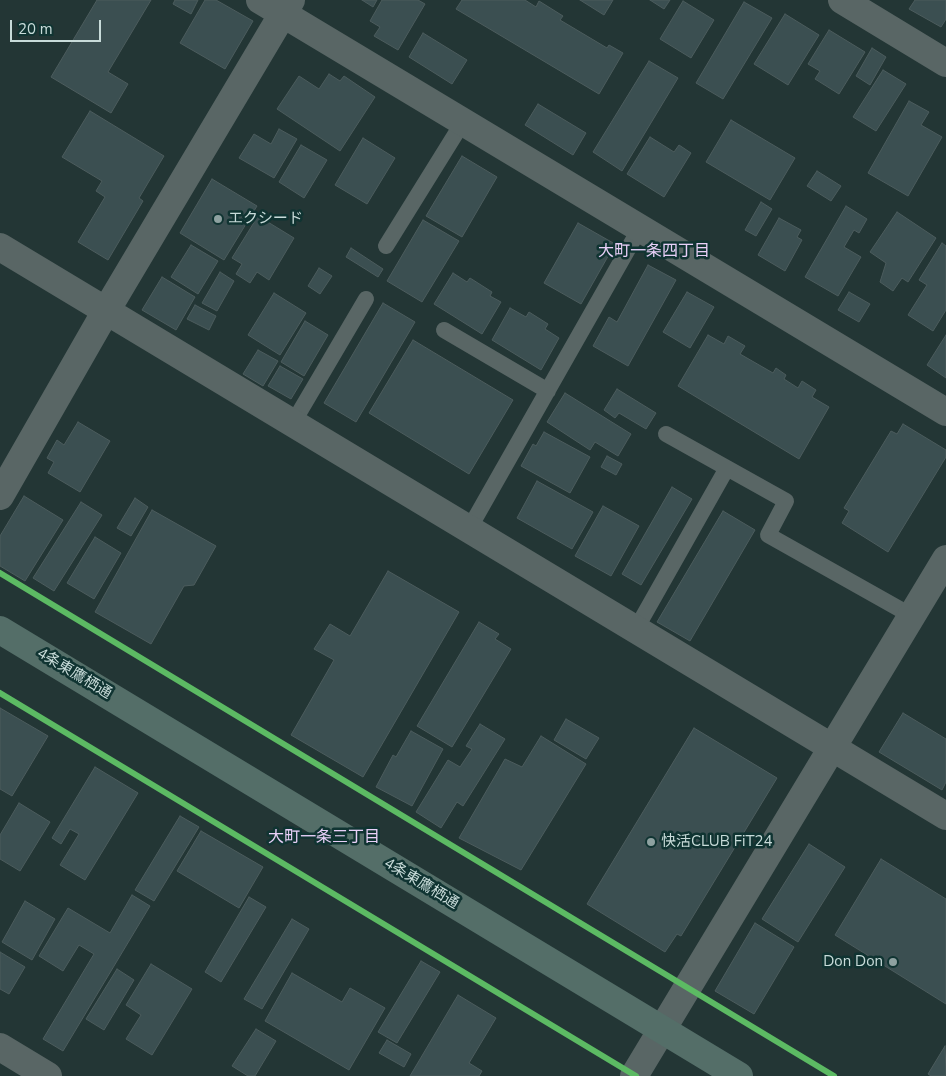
<!DOCTYPE html>
<html>
<head>
<meta charset="utf-8">
<style>
	body { margin:0 }
	#map { position:relative; width:946px; height:1076px; overflow:hidden; background:#233635; font-family:"Nunito Sans",sans-serif }
	canvas { display:block }
	.scale { position:absolute; left:10px; top:20px; width:91px; height:22px; box-sizing:border-box; border:2px solid #c8dbd9; border-top:0; padding-left:6px; font-size:15px; line-height:18px; white-space:nowrap; color:#c8dbd9; -webkit-text-stroke:4px #103432; paint-order:stroke }
</style>
</head>
<body>
<div id="map">
<canvas width="946" height="1076"></canvas>
<div class="scale">20 m</div>
</div>
<script>
const ctx = document.querySelector('canvas').getContext('2d');
ctx.lineJoin = 'round';
function fillPath(path, color) {
  ctx.fillStyle = color;
  ctx.fill(path, 'evenodd');
}
function shape(rows) {
  const path = new Path2D();
  for (const r of rows) {
    path.moveTo(r[0], r[1]);
    for (let i = 2; i < r.length; i += 2) path.lineTo(r[i], r[i + 1]);
  }
  return path;
}
function trace(path, color, width, dash) {
  ctx.strokeStyle = color;
  ctx.lineWidth = width;
  ctx.lineCap = dash ? 'butt' : 'round';
  ctx.setLineDash(dash || []);
  ctx.stroke(path);
}
function write(font, color, halo, rows, align = 'center') {
  ctx.font = font + ' "Nunito Sans","Noto Sans JP",sans-serif';
  ctx.lineWidth = 5;
  ctx.setLineDash([]);
  ctx.textBaseline = 'middle';
  ctx.strokeStyle = halo;
  ctx.fillStyle = color;
  for (const [text, x, y, turn = 0] of rows) {
    ctx.save();
    ctx.translate(x, y);
    ctx.rotate((+turn || 0) * Math.PI / 180);
    ctx.textAlign = isNaN(turn) ? turn : align;
    if (halo) ctx.strokeText(text, 0, 0);
    ctx.fillText(text, 0, 0);
    ctx.restore();
  }
}
const building = shape([
	[97,0,151,0,108,72,128,84,111,113,51,77,97,0],
	[175,0,198,0,191,14,173,4,175,0],
	[205,0,216,0,253,21,225,69,180,43,205,0],
	[362,0,377,0,373,7,362,0],
	[382,0,418,0,425,4,398,50,374,36,380,27,370,21,382,0],
	[462,0,525,0,536,7,539,1,563,16,560,20,607,48,609,45,623,53,599,94,456,9,462,0],
	[580,0,613,0,604,15,580,0],
	[650,0,670,0,664,9,650,0],
	[915,0,946,0,946,19,941,27,909,9,915,0],
	[683,1,714,20,691,58,660,39,683,1],
	[744,2,772,18,723,99,696,83,744,2],
	[785,14,819,35,788,85,754,64,785,14],
	[829,30,865,52,839,94,815,79,820,71,808,64,829,30],
	[423,33,467,60,452,84,409,57,423,33],
	[872,48,886,57,870,85,856,76,872,48],
	[649,61,678,78,622,171,593,152,649,61],
	[883,70,906,84,876,131,853,117,883,70],
	[329,74,340,81,344,76,375,97,340,151,277,109,299,76,319,89,329,74],
	[909,101,929,112,921,125,942,137,908,196,868,173,909,101],
	[538,104,586,133,573,155,525,125,538,104],
	[90,111,164,156,139,198,143,201,108,260,78,242,105,197,96,191,102,181,62,157,90,111],
	[731,120,795,158,770,200,706,162,731,120],
	[279,129,297,139,274,178,239,158,254,134,271,144,279,129],
	[650,137,674,152,679,145,691,153,664,197,627,174,650,137],
	[363,138,395,158,367,204,335,185,363,138],
	[301,145,327,160,304,198,279,182,301,145],
	[462,156,497,177,462,237,426,216,462,156],
	[817,171,841,186,831,201,807,186,817,171],
	[212,179,257,206,224,260,180,233,212,179],
	[761,202,772,209,756,236,745,230,761,202],
	[846,206,867,219,859,233,854,230,844,247,861,257,838,296,805,277,846,206],
	[897,212,936,238,908,282,902,278,893,291,880,282,886,263,870,252,897,212],
	[258,216,294,238,269,280,257,272,250,283,236,274,242,264,232,258,258,216],
	[779,218,801,230,797,237,802,240,785,271,758,255,779,218],
	[423,220,459,241,422,302,387,281,423,220],
	[578,223,615,244,581,304,544,283,578,223],
	[942,243,946,246,946,310,933,331,908,315,927,285,919,280,942,243],
	[191,245,218,261,198,294,171,277,191,245],
	[351,248,383,269,378,277,346,257,351,248],
	[648,265,676,280,628,366,593,346,609,317,617,322,648,265],
	[319,268,332,276,320,294,308,286,319,268],
	[220,272,234,281,217,311,202,303,220,272],
	[453,273,467,282,470,278,492,292,490,296,501,302,482,334,434,304,453,273],
	[162,277,195,297,176,330,142,310,162,277],
	[687,292,714,307,690,348,663,332,687,292],
	[849,292,870,304,859,322,838,310,849,292],
	[274,293,306,313,280,355,248,335,274,293],
	[383,303,415,322,356,422,324,403,383,303],
	[195,305,216,316,209,330,187,319,195,305],
	[510,308,526,317,529,312,548,324,545,329,559,338,541,370,492,340,510,308],
	[305,321,328,335,304,376,281,362,305,321],
	[708,335,724,344,728,336,745,346,740,354,773,373,776,368,786,375,784,379,798,388,802,381,816,390,812,397,829,407,799,459,678,386,708,335],
	[946,335,946,378,927,365,946,335],
	[413,340,513,400,469,474,369,413,413,340],
	[258,350,278,361,263,386,243,374,258,350],
	[280,366,303,379,291,399,268,386,280,366],
	[617,389,656,413,646,429,619,413,615,418,604,410,617,389],
	[565,393,631,434,618,456,595,442,590,450,547,422,565,393],
	[78,422,110,441,80,492,48,473,54,462,47,458,57,440,64,445,78,422],
	[903,424,946,450,946,457,888,552,842,523,849,511,844,508,891,431,897,434,903,424],
	[544,432,590,457,570,493,521,466,533,444,536,446,544,432],
	[607,456,622,464,616,475,601,467,607,456],
	[537,481,593,512,572,549,517,518,537,481],
	[672,487,692,499,641,585,622,574,672,487],
	[24,496,63,520,25,581,0,566,0,536,24,496],
	[135,498,148,507,131,536,117,528,135,498],
	[81,502,102,515,54,591,33,578,81,502],
	[603,506,639,526,611,576,575,556,603,506],
	[152,510,216,546,194,585,184,586,151,644,95,612,152,510],
	[723,511,755,530,690,641,657,622,723,511],
	[95,537,121,553,94,599,67,583,95,537],
	[388,571,459,612,363,777,291,735,334,660,314,649,330,624,350,636,388,571],
	[479,622,499,634,495,639,511,649,452,747,417,726,479,622],
	[0,708,48,736,12,796,0,789,0,708],
	[903,713,946,739,946,782,942,790,879,752,903,713],
	[566,719,599,738,586,759,554,740,566,719],
	[480,724,505,739,463,806,457,802,441,828,416,812,448,760,460,767,472,749,466,746,480,724],
	[694,728,777,778,681,936,677,934,665,952,587,904,694,728],
	[411,731,443,749,412,806,376,787,393,755,396,757,411,731],
	[541,736,586,764,521,870,459,838,505,759,522,767,541,736],
	[95,767,138,793,85,880,60,865,79,834,70,829,61,844,52,838,95,767],
	[19,803,50,822,20,871,0,859,0,835,19,803],
	[180,816,199,827,154,901,135,890,180,816],
	[201,831,263,867,239,908,177,871,201,831],
	[809,844,845,867,798,942,762,919,809,844],
	[881,859,946,899,946,1004,835,935,881,859],
	[132,895,150,906,63,1051,43,1039,94,954,79,945,63,971,39,956,68,908,110,933,132,895],
	[249,897,266,907,221,982,205,972,249,897],
	[25,901,55,919,32,960,2,942,25,901],
	[292,919,309,929,262,1009,244,999,292,919],
	[755,923,794,947,754,1014,715,991,755,923],
	[0,952,25,967,9,994,0,989,0,952],
	[421,961,440,972,397,1043,378,1032,421,961],
	[151,964,192,989,152,1055,126,1039,141,1015,126,1005,151,964],
	[117,969,134,980,104,1030,86,1019,117,969],
	[292,973,342,1002,350,988,385,1008,349,1070,265,1021,292,973],
	[458,995,496,1018,469,1063,482,1071,479,1076,410,1076,458,995],
	[256,1029,276,1041,255,1076,248,1076,232,1066,256,1029],
	[387,1040,411,1054,404,1067,379,1053,387,1040],
	[945,1046,946,1074,945,1076,931,1076,928,1074,945,1046]
]);
fillPath(building, '#3b4f51');
trace(building, '#4c5c5d', 1);
trace(shape([
	[386,246,463,122],
	[444,330,548,391],
	[293,423,366,299],
	[666,434,786,501,768,535,912,616],
	[469,529,640,228],
	[636,629,727,468]
]), '#596665', 16);
trace(shape([
	[260,0,946,412],
	[842,0,946,63],
	[0,247,946,816],
	[0,496,106,311,291,0],
	[0,1047,48,1076],
	[634,1076,946,559]
]), '#596665', 28);
trace(shape([
	[0,630,739,1076]
]), '#546e68', 28);
trace(shape([
	[0,573,834,1076],
	[0,693,636,1076]
]), '#5cba63', 6);
for (const [x, y, r, color] of [
	[218,219,5,"#8ea1a0"],
	[651,842,5,"#8ea1a0"],
	[893,962,5,"#8ea1a0"]
]) {
  const dot = new Path2D();
  dot.arc(x, y, r, 0, 2 * Math.PI);
  ctx.fillStyle = color;
  ctx.fill(dot);
  trace(dot, '#103432', 2);
}
write('15px', '#c8dbd9', '#103432', [
	["エクシード",228,219],
	["快活CLUB FiT24",661,842],
	["Don Don",883,962,"right"]
], 'left');
write('15px', '#c8dbd9', '#103432', [
	["4条東鷹栖通",74,674,31],
	["4条東鷹栖通",421,884,31]
]);
write('16px', '#e8d0f8', '#103432', [
	["大町一条四丁目",654,252],
	["大町一条三丁目",324,838]
]);
</script>
</body>
</html>
